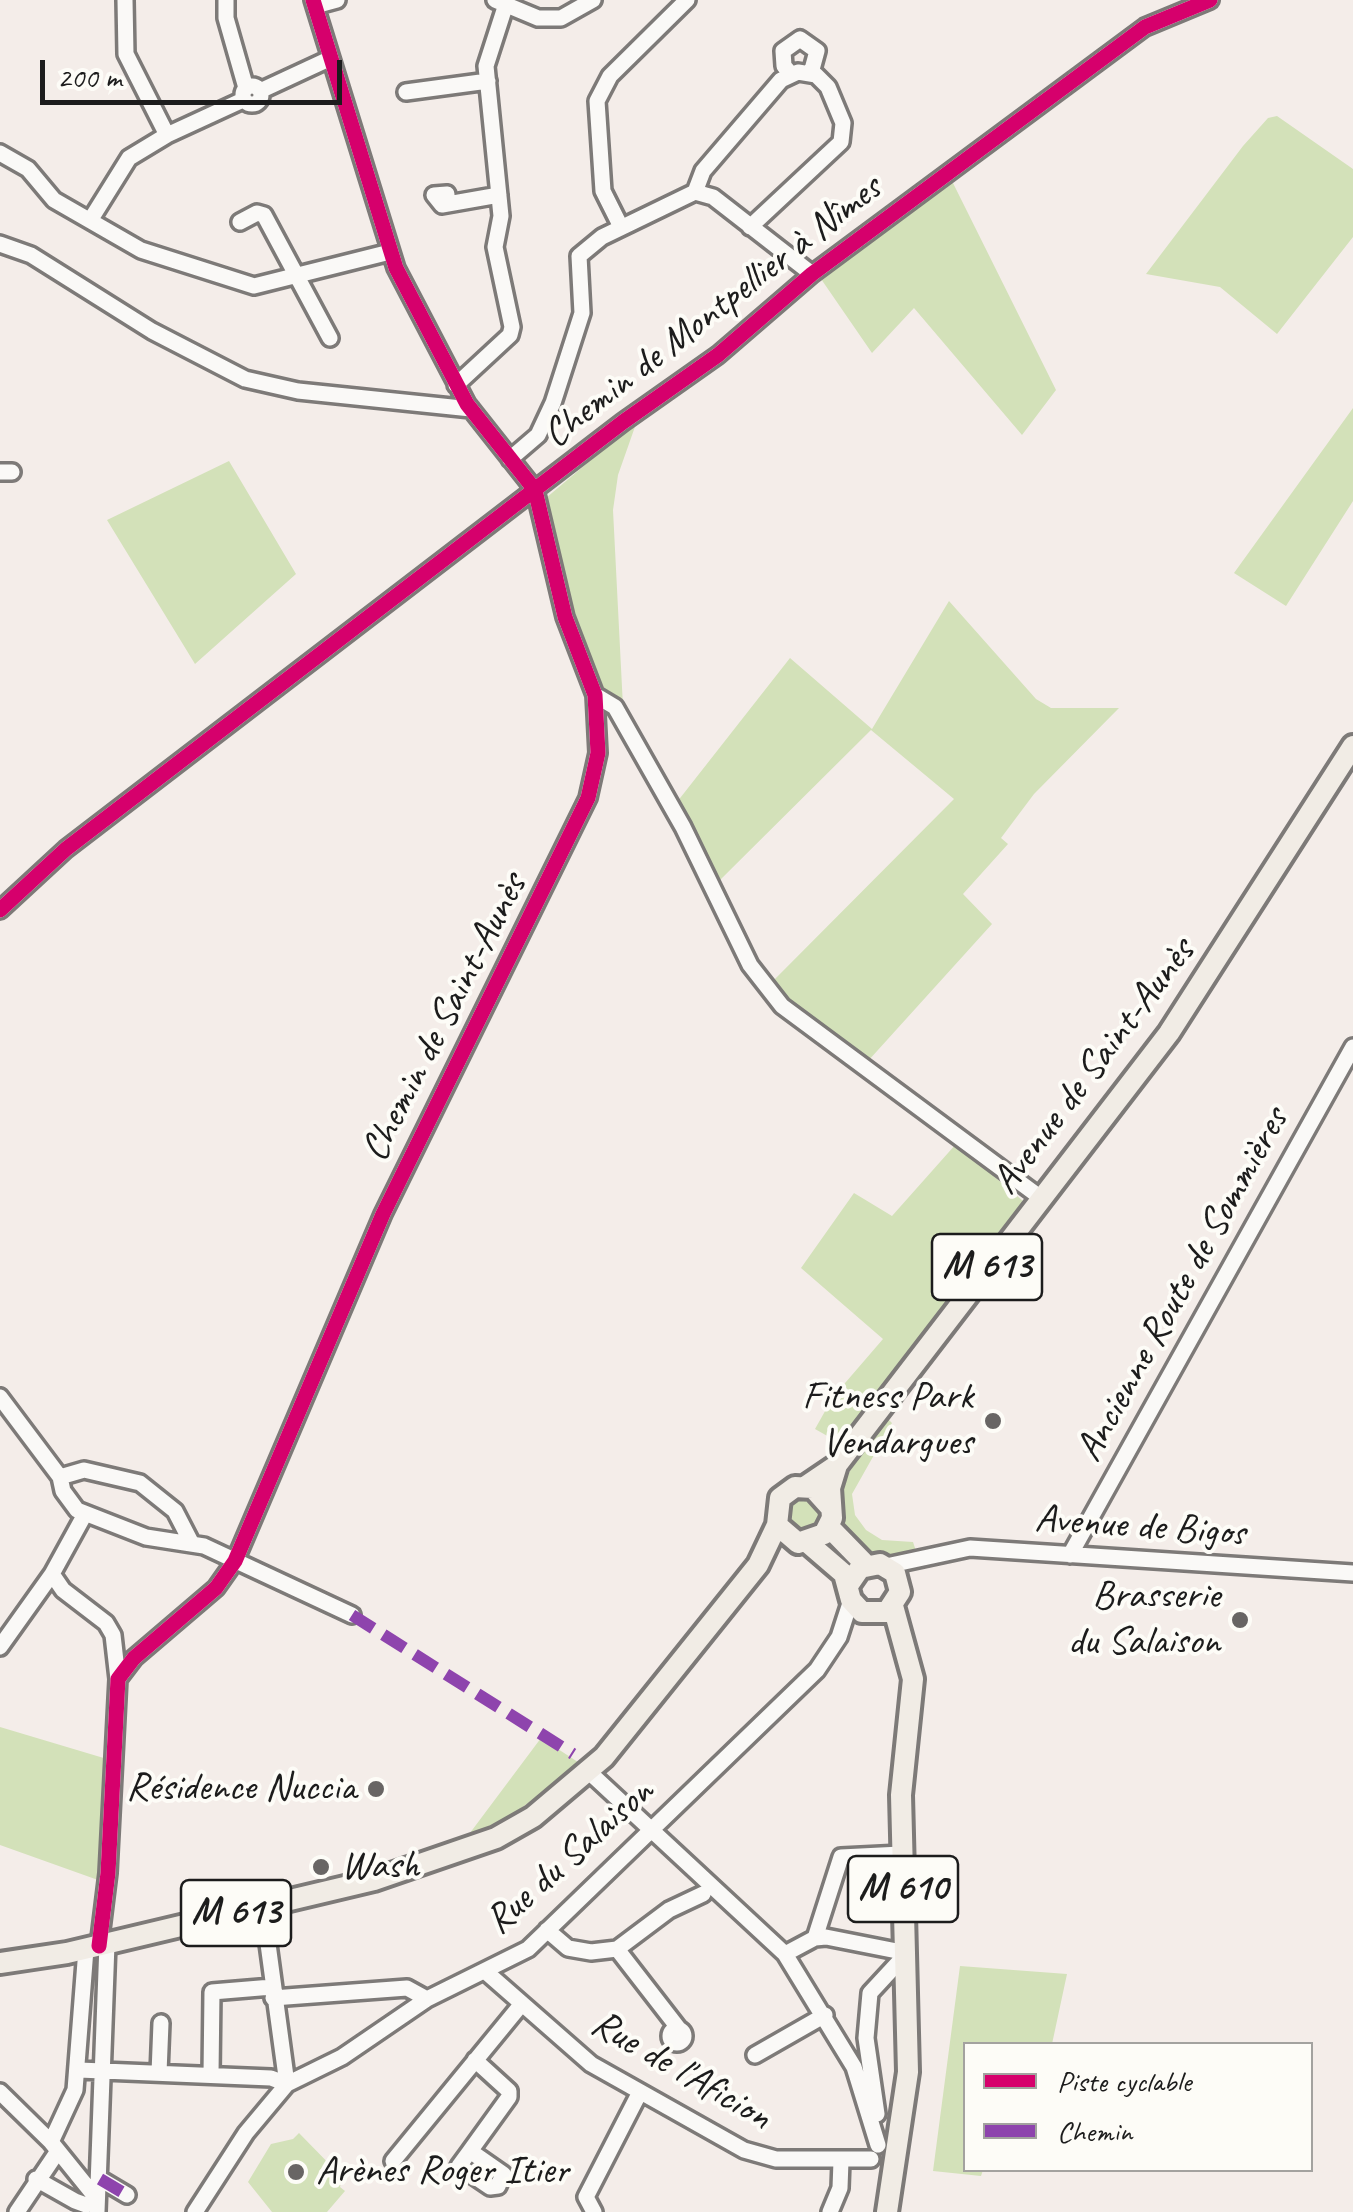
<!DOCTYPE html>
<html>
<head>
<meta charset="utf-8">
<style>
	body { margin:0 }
	#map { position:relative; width:1353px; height:2212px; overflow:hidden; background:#f4ede9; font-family:Caveat,sans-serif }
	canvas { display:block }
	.legend { position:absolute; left:963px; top:2042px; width:350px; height:130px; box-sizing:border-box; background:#fdfcf7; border:2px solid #a3a29f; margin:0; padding:12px 18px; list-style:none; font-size:30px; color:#1c1c1c }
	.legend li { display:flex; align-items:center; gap:20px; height:50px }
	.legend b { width:50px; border:2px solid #a3a29f }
	.scale { position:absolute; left:40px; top:60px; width:302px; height:45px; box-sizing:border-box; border:5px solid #1c1c1c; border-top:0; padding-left:12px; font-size:30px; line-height:35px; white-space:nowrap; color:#1c1c1c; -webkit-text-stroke:8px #fdfcf7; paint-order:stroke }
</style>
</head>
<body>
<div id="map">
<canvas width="1353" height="2212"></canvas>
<ul class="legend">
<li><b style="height:12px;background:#d6006c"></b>Piste cyclable</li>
<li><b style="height:12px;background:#8e44ad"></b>Chemin</li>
</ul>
<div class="scale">200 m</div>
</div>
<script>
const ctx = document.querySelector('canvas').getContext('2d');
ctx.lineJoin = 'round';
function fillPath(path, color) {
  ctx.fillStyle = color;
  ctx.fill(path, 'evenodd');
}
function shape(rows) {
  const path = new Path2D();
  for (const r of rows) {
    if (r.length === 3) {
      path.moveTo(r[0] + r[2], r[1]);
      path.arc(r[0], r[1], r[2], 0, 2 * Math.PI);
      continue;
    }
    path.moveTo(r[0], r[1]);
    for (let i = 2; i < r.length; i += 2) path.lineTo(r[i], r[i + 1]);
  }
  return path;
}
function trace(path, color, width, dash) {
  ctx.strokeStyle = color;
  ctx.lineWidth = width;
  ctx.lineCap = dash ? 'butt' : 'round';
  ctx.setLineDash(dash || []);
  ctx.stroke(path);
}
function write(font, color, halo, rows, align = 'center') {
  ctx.font = font + ' Caveat,sans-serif';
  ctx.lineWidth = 8;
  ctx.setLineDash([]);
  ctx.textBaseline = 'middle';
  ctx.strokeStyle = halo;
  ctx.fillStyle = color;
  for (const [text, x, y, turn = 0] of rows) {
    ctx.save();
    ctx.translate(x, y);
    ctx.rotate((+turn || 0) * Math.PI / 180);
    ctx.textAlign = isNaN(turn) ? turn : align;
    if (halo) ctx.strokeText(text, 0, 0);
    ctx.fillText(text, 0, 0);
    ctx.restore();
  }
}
fillPath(shape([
	[1277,116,1353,169,1353,237,1277,334,1220,287,1146,274,1243,146,1268,118],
	[950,177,1056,390,1022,435,914,308,872,353,819,276],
	[1353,408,1353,501,1286,606,1234,573],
	[637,421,618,475,613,510,623,707,601,691,572,618,546,498],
	[229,461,296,574,195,664,107,520],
	[949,601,1036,699,1051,708,1119,708,1034,794,1001,838,1008,844,963,894,992,924,868,1061,769,985,954,799,871,730,718,882,677,802,790,658,872,729],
	[956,1144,1023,1201,838,1442,815,1429,833,1397,883,1339,801,1268,854,1193,892,1216],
	[887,1418,892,1423,852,1494,855,1515,866,1530,882,1540,913,1542,916,1551,887,1559,864,1550,843,1530,837,1506,838,1488],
	[803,1515,19],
	[0,1727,107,1759,98,1880,0,1845],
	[541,1738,581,1764,509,1817,464,1841],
	[960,1966,1067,1974,1052,2044,966,2044,966,2170,983,2170,981,2176,933,2171],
	[299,2133,342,2177,340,2187,345,2191,327,2212,272,2212,248,2182,271,2144,293,2139]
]), '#d3e1b9');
const minor = shape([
	[125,0,126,54,167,135,243,100],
	[226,0,226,18,246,88],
	[495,0,538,18,561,18,593,0],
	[315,6,337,0],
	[791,74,784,66,783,51,800,39,817,51,811,73],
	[252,95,9],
	[260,91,329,59],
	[406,92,488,81],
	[0,153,28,169,54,200,141,250,254,286,390,252],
	[695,192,703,171,781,80,798,72,816,75,828,87,843,123,841,142,750,227],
	[446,203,447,194,434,195,442,205,499,195],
	[91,219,129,158,167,135],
	[240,222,257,213,264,215,330,338],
	[621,227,603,191,597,101,610,76,687,0],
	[0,244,31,255,152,331,245,379,298,391,471,409],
	[456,385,510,335,512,327,495,247,501,216,486,66,506,4],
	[510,459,538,435,553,403,582,313,579,256,602,237,695,192,713,197,812,274],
	[0,472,12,472],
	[595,695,615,707,683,827,750,965,782,1006,1041,1198],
	[0,910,66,849,623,422,718,355,812,274,1145,27,1210,0],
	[0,1397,60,1477,63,1491,77,1510,146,1537,204,1546,352,1615],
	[60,1477,84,1470,140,1483,175,1511,191,1542],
	[85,1514,52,1574,63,1590,106,1623,113,1635,118,1679],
	[1070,1555,1353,1047],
	[886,1566,970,1548,1353,1573],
	[0,1647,52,1574],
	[588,1771,785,1954,854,2067,878,2145],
	[263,1907,287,2084],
	[547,1930,568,1948,591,1952,617,1949,669,1910,703,1894],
	[815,1938,841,1857,901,1854],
	[99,1946,108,1873,118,1679,134,1658,216,1588,235,1561,383,1214,588,798,598,753,595,695,565,617,535,490,467,404,396,268,313,0],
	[617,1949,679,2029],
	[785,1954,815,1938,826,1937,907,1953],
	[486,1972,591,2064,744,2150,776,2159,871,2159],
	[273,1998,407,1988,427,1999],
	[677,2036,7],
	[755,2055,825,2015],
	[79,2070,271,2078,287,2084],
	[159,2073,161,2023],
	[211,2075,212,1992,272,1987],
	[0,2092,51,2142,97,2199],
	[877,2114,866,2038,870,1993,907,1953],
	[51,2142,75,2090,86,1949],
	[470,2151,459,2166,490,2187,498,2186,503,2174,470,2151,509,2097,509,2091,475,2060],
	[393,2161,520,2006],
	[36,2179,75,2201,86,2205,97,2199],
	[100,2179,127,2195],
	[17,2212,58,2151],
	[97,2212,107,1944],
	[195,2212,246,2133,287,2084,342,2057,427,1999,528,1949,817,1670,839,1637,851,1600],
	[594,2212,586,2197,640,2092],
	[830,2212,840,2188,841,2161]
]);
const major = shape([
	[806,1486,837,1465,1169,1033,1353,746],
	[831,1508,813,1488,795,1487,780,1498,777,1525,798,1543,824,1534,832,1518,830,1488,837,1465],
	[829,1527,866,1565],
	[808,1543,844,1574,851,1600,862,1612,887,1612,900,1592,895,1573,880,1564,860,1568,849,1584],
	[0,1963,67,1953,374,1880,496,1838,533,1817,604,1757,758,1565,777,1525],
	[887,2212,908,2072,901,1795,913,1679,893,1606]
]);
trace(minor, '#7d7a78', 22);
trace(major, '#7d7a78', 28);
trace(minor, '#faf9f7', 15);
trace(major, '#f1ece5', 20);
trace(shape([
	[352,1615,573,1754],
	[100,2179,127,2195]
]), '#8e44ad', 12, [25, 12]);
trace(shape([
	[0,910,66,849,623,422,718,355,812,274,1145,27,1210,0],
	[99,1946,108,1873,118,1679,134,1658,216,1588,235,1561,383,1214,588,798,598,753,595,695,565,617,535,490,467,404,396,268,313,0]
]), '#d6006c', 15);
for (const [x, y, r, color] of [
	[993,1421,10,"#686564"],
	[1240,1620,10,"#686564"],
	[376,1789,10,"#686564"],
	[321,1867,10,"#686564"],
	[296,2172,10,"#686564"]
]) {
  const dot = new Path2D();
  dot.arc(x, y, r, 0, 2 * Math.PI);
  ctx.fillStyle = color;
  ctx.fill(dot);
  trace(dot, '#fdfcf7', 4);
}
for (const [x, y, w] of [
	[987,1267,110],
	[903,1889,110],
	[236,1913,110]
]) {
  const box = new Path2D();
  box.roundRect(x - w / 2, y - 33, w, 66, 8);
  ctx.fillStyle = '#fdfcf7';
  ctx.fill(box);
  trace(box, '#1c1c1c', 2.5);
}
write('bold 38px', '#1c1c1c', null, [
	["M 613",987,1267],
	["M 610",903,1889],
	["M 613",236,1913]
]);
write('40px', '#1c1c1c', '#fdfcf7', [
	["Chemin de Montpellier à Nîmes",713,312,-38],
	["Chemin de Saint-Aunès",445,1018,-63],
	["Avenue de Saint-Aunès",1094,1067,-53],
	["Ancienne Route de Sommières",1183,1285,-61],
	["Avenue de Bigos",1140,1527,4],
	["Rue du Salaison",570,1857,-42],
	["Rue de l'Aficion",681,2071,30]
]);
write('40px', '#1c1c1c', '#fdfcf7', [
	["Fitness Park",973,1398],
	["Vendargues",973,1444],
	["Brasserie",1220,1597],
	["du Salaison",1220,1643],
	["Résidence Nuccia",356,1789],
	["Wash",341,1867,"left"],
	["Arènes Roger Itier",316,2172,"left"]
], 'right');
</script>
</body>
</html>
